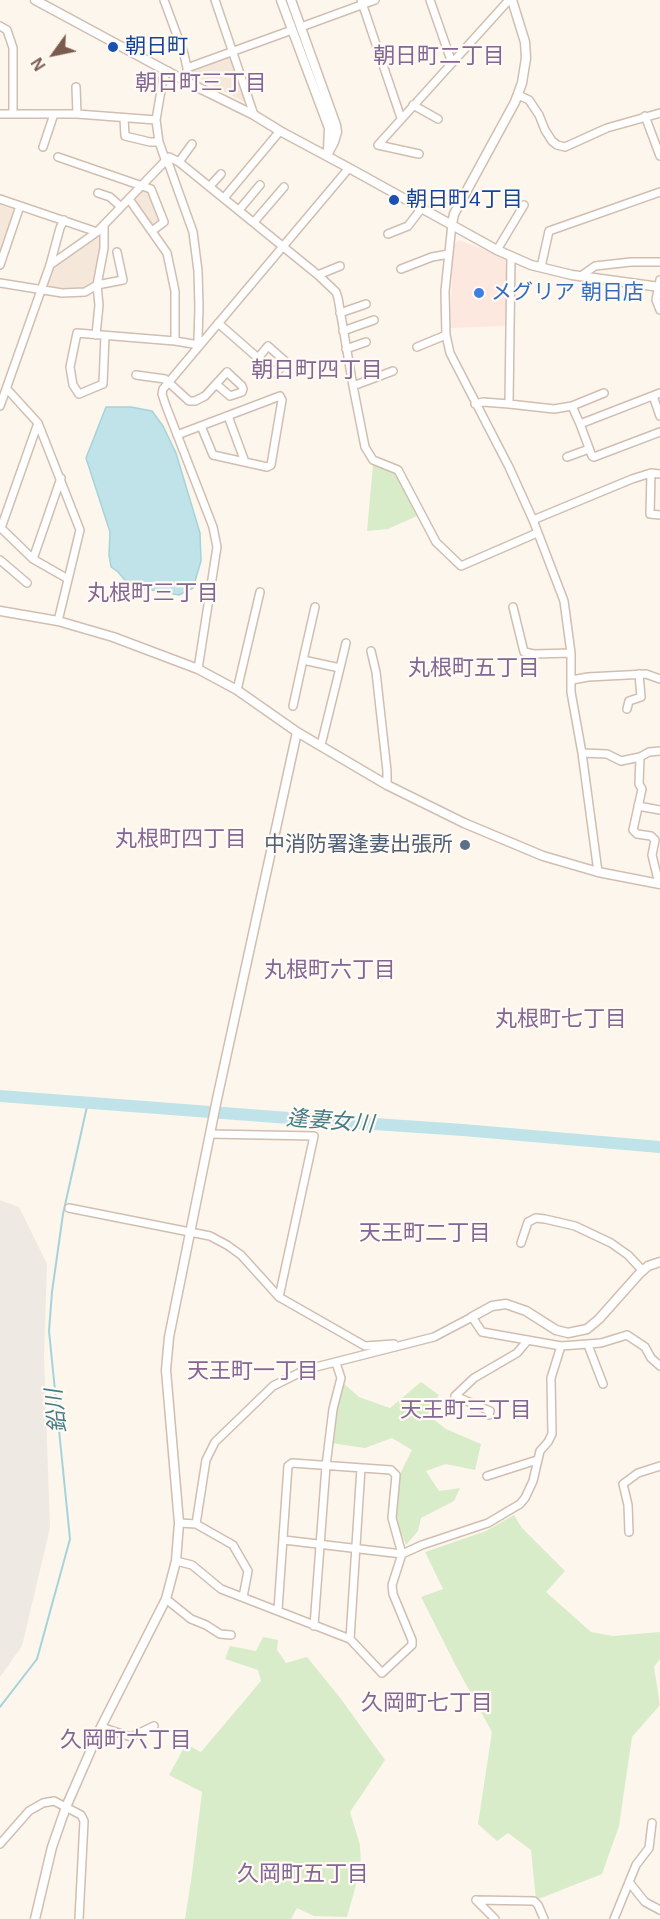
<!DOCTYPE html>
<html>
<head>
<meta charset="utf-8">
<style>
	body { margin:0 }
	#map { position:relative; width:660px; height:1919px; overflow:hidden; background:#fdf6ec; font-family:Arial,sans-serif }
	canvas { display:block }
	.north { position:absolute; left:24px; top:24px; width:60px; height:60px; -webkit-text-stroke:4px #fffaf3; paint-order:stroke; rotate:237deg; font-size:16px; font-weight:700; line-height:24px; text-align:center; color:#7a5c4d }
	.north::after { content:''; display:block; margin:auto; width:21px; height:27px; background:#7a5c4d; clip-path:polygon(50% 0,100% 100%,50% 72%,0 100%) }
</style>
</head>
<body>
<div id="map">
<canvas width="660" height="1919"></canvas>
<div class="north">N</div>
</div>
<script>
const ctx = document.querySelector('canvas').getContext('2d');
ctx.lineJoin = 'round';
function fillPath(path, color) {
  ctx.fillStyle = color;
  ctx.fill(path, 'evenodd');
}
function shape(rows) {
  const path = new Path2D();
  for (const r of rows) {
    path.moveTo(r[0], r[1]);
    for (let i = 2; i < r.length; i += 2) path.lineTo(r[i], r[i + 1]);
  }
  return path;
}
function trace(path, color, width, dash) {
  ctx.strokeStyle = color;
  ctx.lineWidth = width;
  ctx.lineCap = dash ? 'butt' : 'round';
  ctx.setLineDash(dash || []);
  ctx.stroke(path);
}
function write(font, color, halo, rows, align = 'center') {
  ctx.font = font + ' Arial,"Noto Sans JP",sans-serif';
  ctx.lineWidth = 4.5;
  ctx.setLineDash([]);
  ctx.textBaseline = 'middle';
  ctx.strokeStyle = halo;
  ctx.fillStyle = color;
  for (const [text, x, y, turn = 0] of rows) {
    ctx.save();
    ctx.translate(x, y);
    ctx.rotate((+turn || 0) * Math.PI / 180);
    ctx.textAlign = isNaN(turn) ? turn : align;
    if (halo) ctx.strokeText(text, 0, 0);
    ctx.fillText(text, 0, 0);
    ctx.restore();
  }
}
fillPath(shape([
	[232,54,250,105,195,76,190,69],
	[143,188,149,190,161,222,151,227,132,198],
	[0,204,14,209,0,252],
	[100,233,102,236,102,252,95,278,90,285,82,290,43,288,51,269]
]), '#f5e8da');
fillPath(shape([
	[459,240,508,259,507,326,450,328,453,245]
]), '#fde8e0');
fillPath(shape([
	[0,1200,19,1207,47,1264,44,1356,50,1528,22,1646,0,1677]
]), '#efe9e4');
fillPath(shape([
	[373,465,395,472,417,516,388,529,367,531],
	[421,1382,439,1395,428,1415,446,1429,481,1444,475,1470,446,1464,426,1471,439,1491,460,1488,454,1501,421,1518,418,1531,406,1545,396,1521,399,1476,412,1450,392,1438,365,1448,331,1443,334,1408,343,1383,359,1397,390,1408],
	[514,1515,522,1528,565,1571,546,1592,591,1632,613,1636,660,1632,660,1659,654,1667,660,1705,632,1737,619,1826,602,1874,536,1900,531,1850,508,1833,497,1841,478,1824,492,1732,456,1666,421,1597,443,1589,425,1552,486,1531],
	[263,1637,278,1640,277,1650,286,1663,307,1657,341,1699,385,1760,350,1812,360,1845,361,1867,347,1917,314,1916,297,1908,291,1919,185,1919,192,1874,202,1792,169,1775,186,1744,201,1752,261,1681,258,1670,225,1659,230,1646,256,1651]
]), '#d8ecc9');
const water = shape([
	[106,407,131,407,152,411,163,426,176,453,200,533,201,561,193,588,179,595,130,586,118,572,111,567,109,555,110,532,86,458,106,407]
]);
fillPath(water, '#bfe3e8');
trace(water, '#a5d3da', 1.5);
trace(shape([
	[0,1707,37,1659,70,1539,49,1331,52,1292,63,1214,88,1102]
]), '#a5d3da', 2);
trace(shape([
	[0,1096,315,1120,463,1130,660,1147]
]), '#bfe3e8', 12);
const minor = shape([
	[164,0,184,54,187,68,187,82],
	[215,0,254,115],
	[361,0,401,118],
	[430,0,452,63],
	[0,26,7,30,13,48,13,114],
	[301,27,375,0],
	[187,68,292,30],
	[168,71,163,79,156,120,159,142,166,162,169,165,193,232,198,271,199,308,198,339,199,345],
	[76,87,77,114],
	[518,95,529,100,539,115,545,130,552,141,557,145,565,147,607,128,660,113],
	[413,105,438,119],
	[0,114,77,114,156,120],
	[645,116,660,156],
	[124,118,125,136,150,142,159,142],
	[43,147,54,114],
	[419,154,378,145,509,0],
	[58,157,151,189,164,222,152,231],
	[179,162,192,144],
	[210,186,221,174],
	[98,193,110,197,121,207],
	[224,198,280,131],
	[0,199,97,232],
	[129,199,167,253,175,291,175,341],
	[239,210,260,185],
	[254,222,284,187],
	[452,224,445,291,446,335,450,353,509,467,533,520,564,601,571,653,571,692,582,753,598,872],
	[388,234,408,226,421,209],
	[497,250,524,205],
	[0,265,20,206],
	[50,265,97,232,169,157,179,162,318,275,336,292,338,298,353,386,365,447,373,460,398,470,436,542,461,566,537,533],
	[541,267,549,231,660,192],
	[401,269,432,257,449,254],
	[318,275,340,266],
	[581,276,595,266,631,262,660,262],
	[660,280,656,300,660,310],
	[0,283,62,293,85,292,97,285,104,248,104,225],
	[340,313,366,304],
	[218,323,258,358,276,373,286,362,268,346,258,358],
	[343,331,374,320],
	[96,335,99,305,97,285,123,280,117,252],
	[105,336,103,384,79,394,73,385,70,367,77,333,175,341,199,345],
	[417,347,446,335],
	[346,349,366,342],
	[136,375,165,379,189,401,195,401,205,396,227,372,242,386,243,389,242,392,230,396,216,384],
	[353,386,393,371],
	[7,389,38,423,80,530,58,621],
	[653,396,660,416],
	[475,404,483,402,509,404,554,409,572,406,580,424,660,393],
	[509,404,511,256],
	[0,406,50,265,60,228,64,220],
	[572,406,604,393],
	[228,416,245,462],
	[580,424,592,456,594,457,660,432],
	[177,435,280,396,282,400,271,465,267,467,213,455,201,426],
	[567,457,589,449],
	[651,473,650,514,660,515],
	[533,520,632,479,651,473,660,474],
	[0,527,33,559,68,579],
	[1,528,38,423],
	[33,559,61,478],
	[0,560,27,583],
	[315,607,303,660,340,668,321,745],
	[513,607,524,652,534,654,571,653],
	[371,651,376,672,387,771,387,785],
	[340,668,346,643],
	[198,669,217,547,213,527,166,406,162,394,163,389,349,168],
	[572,680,588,677,646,674,660,679],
	[237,690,260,592],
	[293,706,303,660],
	[627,709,629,701,641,697,639,674],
	[582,753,607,754,621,761,640,757,639,784,642,789,633,830,637,834,651,836,655,840,652,855,659,884],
	[640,757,649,752,660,751],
	[638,806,660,810],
	[210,1134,314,1136,279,1297],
	[69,1208,210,1236,227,1245,241,1255,279,1297,365,1346,394,1344],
	[521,1243,528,1222,536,1218,545,1219,575,1226,611,1243,628,1255,643,1271],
	[588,1345,603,1384],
	[489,1415,490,1411,455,1396,474,1378,517,1353,528,1340],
	[487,1476,537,1460],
	[179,1523,196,1524,206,1460,215,1442,273,1386,299,1373,312,1368,434,1337,472,1317,482,1332,561,1346,601,1343,627,1335,645,1347,651,1358,660,1366],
	[196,1524,233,1545,248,1571,243,1597],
	[629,1532,628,1505,623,1484,638,1473,660,1466],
	[284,1540,402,1554,422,1545,488,1523,520,1504,525,1498,533,1481,540,1451,548,1442,552,1434,551,1378,561,1346],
	[176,1561,192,1565,221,1589,350,1639,382,1673,412,1645,412,1640,393,1594,392,1585,402,1554,392,1518,396,1475,391,1470,292,1463,288,1466,278,1610],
	[166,1599,191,1619,206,1625,220,1634,231,1635],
	[314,1626,326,1466,333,1409,341,1378,336,1363],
	[350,1639,361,1468],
	[101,1727,131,1737,154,1726],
	[0,1844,29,1811,43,1803,54,1801,81,1815,84,1821,79,1919],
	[629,1882,645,1902,660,1910],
	[476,1900,534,1901,538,1905,544,1919],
	[476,1900,495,1919],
	[614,1919,636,1865,649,1848,652,1823]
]);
const tertiary = shape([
	[35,0,187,82,254,115,280,131,349,168,497,250,531,265,572,275,660,287],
	[281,0,329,128,328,150],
	[291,0,336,125,337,132,334,142,327,155],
	[452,224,454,214,515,102,522,83,526,58,525,42,512,0],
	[0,611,58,621,113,637,198,669,237,690,297,732,387,785,464,823,543,856,598,872,660,884],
	[472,1317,492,1306,506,1304,526,1311,556,1330,568,1333,587,1329,599,1319,639,1274,648,1266,660,1262],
	[35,1919,52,1847,66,1807,101,1727,166,1599,176,1561,179,1523,166,1370,169,1337,217,1099,297,732]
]);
trace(minor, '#d1beb0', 10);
trace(tertiary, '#d1beb0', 11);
trace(minor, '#fff', 7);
trace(tertiary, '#fff', 8);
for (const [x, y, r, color] of [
	[113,47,6,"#1a4fb4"],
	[394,200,6,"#1a4fb4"],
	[479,293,6,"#3f7fe0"],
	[465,845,6,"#5c6f8a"]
]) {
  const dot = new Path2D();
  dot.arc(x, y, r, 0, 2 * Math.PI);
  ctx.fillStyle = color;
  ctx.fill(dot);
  trace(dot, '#fffaf3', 2);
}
write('21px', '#164399', '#fffaf3', [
	["朝日町",125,47],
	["朝日町4丁目",406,200]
], 'left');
write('21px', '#366cbe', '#fffaf3', [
	["メグリア 朝日店",491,293]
], 'left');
write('21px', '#4e5e75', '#fffaf3', [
	["中消防署逢妻出張所",453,845]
], 'right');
write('22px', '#846695', '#fffaf3', [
	["朝日町二丁目",439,57],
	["朝日町三丁目",201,84],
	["朝日町四丁目",317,371],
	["丸根町三丁目",153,594],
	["丸根町五丁目",474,669],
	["丸根町四丁目",181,840],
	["丸根町六丁目",330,971],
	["丸根町七丁目",561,1020],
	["天王町二丁目",425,1234],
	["天王町一丁目",253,1372],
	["天王町三丁目",466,1411],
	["久岡町七丁目",427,1704],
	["久岡町六丁目",126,1741],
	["久岡町五丁目",303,1875]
]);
write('italic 22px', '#437c86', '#fffaf3', [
	["逢妻女川",330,1122,4],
	["鉛川",57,1411,-96]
]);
</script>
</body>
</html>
